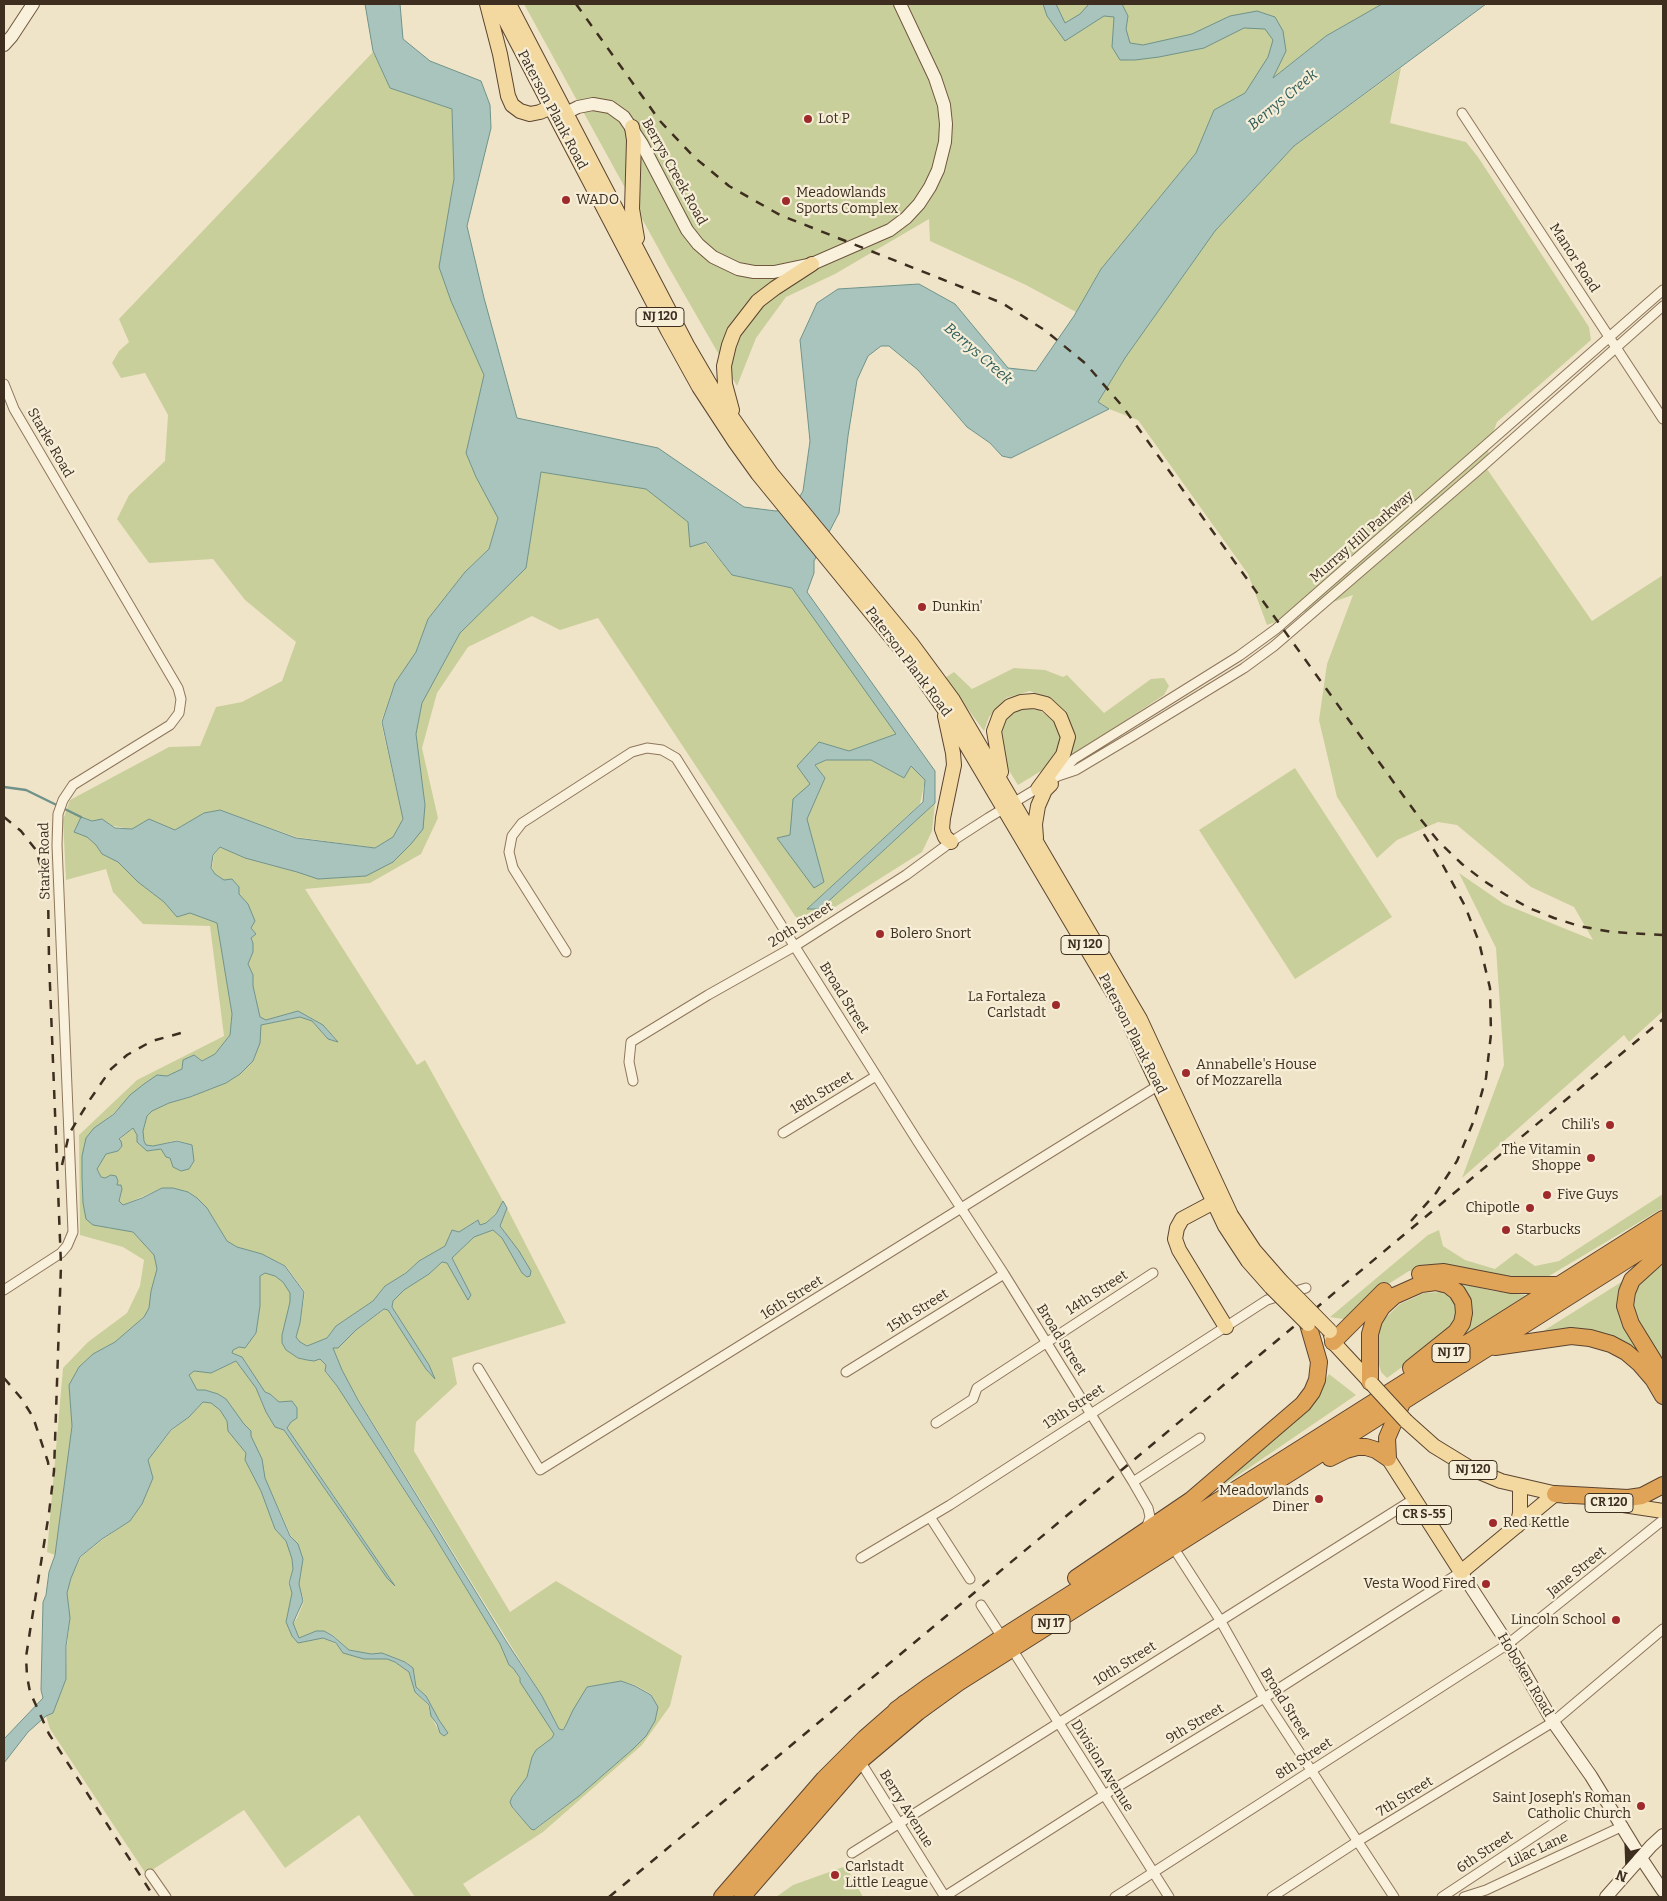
<!DOCTYPE html>
<html>
<head>
<meta charset="utf-8">
<style>
	body { margin:0 }
	#map { position:relative; width:1667px; height:1901px; overflow:hidden; background:#f0e4c8; font-family:Bitter,serif }
	canvas { display:block }
	.frame { position:absolute; inset:0; border:5px solid #3d2e20; pointer-events:none }
	.north { position:absolute; left:1602px; top:1836px; width:50px; height:50px; -webkit-text-stroke:4px #f7eed8; paint-order:stroke; rotate:200deg; font-size:14px; font-weight:700; line-height:20px; text-align:center; color:#3d2e20 }
	.north::after { content:''; display:block; margin:auto; width:18px; height:22px; background:#3d2e20; clip-path:polygon(50% 0,100% 100%,50% 72%,0 100%) }
</style>
</head>
<body>
<div id="map">
<canvas width="1667" height="1901"></canvas>
<div class="frame"></div>
<div class="north">N</div>
</div>
<script>
const ctx = document.querySelector('canvas').getContext('2d');
ctx.lineJoin = 'round';
function fillPath(path, color) {
  ctx.fillStyle = color;
  ctx.fill(path, 'evenodd');
}
function shape(rows) {
  const path = new Path2D();
  for (const r of rows) {
    path.moveTo(r[0], r[1]);
    for (let i = 2; i < r.length; i += 2) path.lineTo(r[i], r[i + 1]);
  }
  return path;
}
function trace(path, color, width, dash) {
  ctx.strokeStyle = color;
  ctx.lineWidth = width;
  ctx.lineCap = dash ? 'butt' : 'round';
  ctx.setLineDash(dash || []);
  ctx.stroke(path);
}
function write(font, color, halo, rows, align = 'center') {
  ctx.font = font + ' Bitter,serif';
  ctx.lineWidth = 4.5;
  ctx.setLineDash([]);
  ctx.textBaseline = 'middle';
  ctx.strokeStyle = halo;
  ctx.fillStyle = color;
  for (const [text, x, y, turn = 0] of rows) {
    ctx.save();
    ctx.translate(x, y);
    ctx.rotate((+turn || 0) * Math.PI / 180);
    ctx.textAlign = isNaN(turn) ? turn : align;
    if (halo) ctx.strokeText(text, 0, 0);
    ctx.fillText(text, 0, 0);
    ctx.restore();
  }
}
fillPath(shape([
	[524,4,1382,4,1326,36,1272,79,1214,110,1196,153,1101,269,1076,312,1026,285,930,241,929,219,835,274,786,297,756,338,737,386,668,266],
	[373,52,390,88,452,109,454,179,439,267,451,301,484,375,466,453,476,477,498,517,489,549,465,572,428,619,416,652,395,683,381,722,403,819,393,837,375,848,296,837,220,810,204,813,175,830,149,819,132,829,113,826,102,819,92,821,81,817,74,831,87,837,96,845,102,854,118,862,138,882,164,902,177,917,190,913,217,923,232,1014,230,1035,215,1054,202,1061,194,1055,183,1060,182,1069,167,1076,157,1075,144,1084,113,1114,94,1128,82,1156,83,1203,107,1228,122,1229,133,1232,154,1255,157,1269,151,1291,149,1308,144,1317,115,1342,93,1354,79,1367,69,1385,72,1426,55,1555,47,1552,63,1368,88,1342,127,1313,140,1286,144,1260,123,1247,80,1235,79,1135,137,1080,224,1036,210,926,143,924,113,892,106,869,66,880,63,820,70,800,169,747,200,746,216,707,242,702,282,681,296,642,245,600,213,559,149,563,117,519,129,495,165,461,168,415,145,373,121,378,112,363,119,351,129,342,119,319],
	[1401,68,1390,123,1466,142,1478,157,1589,327,1591,340,1497,422,1489,444,1487,469,1592,621,1663,575,1663,1011,1629,1042,1624,1035,1462,1178,1504,1065,1496,948,1459,873,1504,904,1593,940,1574,907,1531,887,1457,825,1438,822,1397,840,1377,858,1337,797,1319,720,1327,664,1353,595,1267,625,1248,574,1138,420,1109,409,1098,402,1125,358,1215,231,1294,146],
	[541,472,646,489,688,522,732,575,792,588,897,734,849,751,819,743,810,784,791,836,778,838,810,836,807,819,825,778,815,765,826,760,871,760,904,778,911,766,925,780,920,804,807,909,820,909,935,803,932,831,922,852,805,926,795,916,598,618,560,630,532,616,468,647,437,693,422,748,438,818,421,854,370,883,305,889,417,1065,425,1060,503,1201,496,1213,486,1223,480,1225,477,1220,459,1232,452,1230,445,1246,419,1261,406,1273,385,1286,373,1301,336,1326,327,1338,307,1346,300,1342,296,1337,300,1323,305,1292,286,1266,262,1254,237,1247,227,1241,207,1208,197,1198,188,1192,173,1188,162,1188,123,1205,119,1201,122,1189,121,1185,117,1185,118,1181,116,1176,111,1175,105,1178,101,1177,97,1169,106,1154,118,1151,122,1146,121,1141,119,1140,133,1128,137,1135,137,1142,147,1151,161,1149,166,1157,170,1158,173,1167,181,1171,189,1169,194,1161,192,1145,177,1140,153,1146,146,1145,144,1141,143,1131,147,1116,152,1111,169,1103,190,1097,226,1083,240,1074,253,1061,260,1042,261,1025,300,1017,312,1021,328,1039,338,1042,323,1025,298,1011,266,1020,260,1017,253,986,253,975,248,964,253,952,253,943,251,938,256,934,251,928,255,921,248,904,239,894,239,887,232,879,224,880,215,874,212,868,214,855,220,847,245,858,297,872,318,879,366,876,425,805,416,734,422,703,460,633,526,567],
	[1014,668,1045,670,1063,677,1067,675,1104,713,1151,679,1164,678,1169,686,1164,695,1070,757,1073,733,1056,703,1030,691,1006,698,989,717,984,731,945,678,954,672,972,689],
	[1024,708,1039,710,1056,722,1061,740,1058,757,1051,765,1018,785,1003,761,1000,734,1008,715],
	[1295,768,1392,917,1295,979,1199,830],
	[1663,1194,1663,1208,1549,1276,1527,1282,1443,1268,1409,1271,1379,1290,1349,1320,1330,1317,1428,1235,1439,1230,1443,1246,1465,1260,1495,1269,1516,1253,1535,1266,1559,1261],
	[507,1208,566,1323,452,1358,457,1384,416,1422,414,1451,510,1612,556,1581,682,1656,670,1706,642,1745,543,1832,463,1884,472,1897,415,1897,359,1815,285,1868,244,1810,146,1874,50,1729,46,1716,53,1713,66,1679,67,1646,70,1618,67,1593,71,1578,81,1557,102,1540,130,1521,142,1504,153,1478,148,1460,171,1431,189,1417,203,1402,211,1403,220,1410,227,1421,228,1431,246,1453,245,1460,261,1491,275,1529,286,1541,292,1559,293,1569,288,1583,292,1593,286,1622,292,1636,298,1643,323,1638,336,1644,343,1653,364,1659,387,1659,395,1662,409,1672,415,1692,428,1705,431,1716,440,1733,444,1736,448,1733,439,1720,426,1696,416,1687,413,1669,406,1662,382,1653,371,1654,349,1650,333,1635,324,1631,316,1631,299,1638,293,1623,297,1618,304,1601,299,1584,303,1559,298,1544,291,1536,265,1478,262,1460,251,1436,251,1431,244,1424,226,1399,218,1394,205,1390,197,1390,189,1374,194,1371,211,1373,236,1361,256,1388,266,1412,275,1427,284,1430,387,1578,394,1584,287,1428,291,1422,297,1418,297,1408,292,1401,279,1402,270,1394,265,1392,242,1357,232,1353,233,1350,239,1347,245,1348,256,1333,260,1306,260,1276,265,1273,275,1276,283,1282,290,1293,290,1302,282,1335,282,1343,286,1350,298,1358,307,1360,314,1361,320,1359,326,1365,325,1372,337,1386,433,1535,500,1644,509,1665,513,1668,554,1734,552,1738,536,1750,532,1757,527,1777,512,1797,510,1802,512,1808,531,1829,534,1830,539,1827,579,1796,633,1749,646,1736,655,1721,658,1707,651,1694,635,1685,621,1681,587,1687,566,1725,562,1730,559,1729,542,1696,358,1399,342,1370,333,1348,338,1348,356,1330,385,1309,388,1310,426,1369,434,1378,429,1365,392,1307,393,1301,404,1290,429,1274,442,1262,447,1263,468,1299,471,1295,452,1258,474,1237,493,1230,502,1238,522,1273,527,1277,530,1276,531,1271,519,1251,500,1226],
	[1663,1265,1663,1370,1633,1318,1633,1293,1644,1278],
	[1631,1276,1623,1287,1646,1365,1629,1352,1540,1333],
	[1452,1281,1493,1291,1526,1295,1463,1336],
	[1441,1292,1452,1297,1458,1313,1453,1330,1387,1378,1381,1372,1374,1347,1379,1324,1400,1304,1424,1293],
	[1329,1374,1356,1395,1218,1489,1309,1408],
	[846,1866,863,1897,776,1897,793,1885]
]), '#c9cf9b');
const water = shape([
	[365,4,400,4,403,39,430,61,481,81,490,105,491,128,467,226,484,298,517,418,658,448,744,507,776,511,792,509,803,491,810,441,800,340,817,303,838,289,919,284,955,304,1008,368,1036,371,1074,316,1101,269,1196,153,1214,110,1245,93,1268,57,1273,40,1265,29,1244,28,1204,48,1159,57,1135,60,1120,60,1112,47,1114,17,1104,16,1065,41,1047,16,1043,4,1056,4,1065,23,1080,14,1089,4,1122,4,1128,16,1126,29,1130,43,1143,45,1192,34,1230,16,1257,11,1275,17,1283,31,1286,51,1273,78,1326,36,1382,4,1486,4,1294,146,1215,231,1125,358,1098,402,1109,409,1011,458,1002,456,990,443,967,427,918,370,889,346,881,346,868,356,857,380,848,436,839,513,814,561,814,573,807,592,935,771,935,803,820,909,807,909,923,802,925,780,911,766,904,778,871,760,826,760,815,765,825,778,807,819,824,882,814,888,777,838,790,835,793,799,810,784,797,766,819,742,849,751,896,734,792,588,732,575,706,542,690,547,688,522,646,489,541,472,526,568,460,633,422,703,416,734,425,805,423,829,411,844,393,862,366,876,318,879,297,872,245,858,220,847,213,855,211,868,215,874,224,880,232,879,239,887,239,894,248,904,255,921,251,928,256,934,251,938,253,943,253,952,248,964,253,975,253,986,260,1017,266,1020,298,1011,323,1025,338,1042,328,1039,312,1021,300,1017,261,1025,260,1043,253,1061,240,1074,226,1083,190,1097,169,1103,152,1111,147,1116,143,1131,144,1141,146,1145,153,1146,177,1141,192,1145,194,1161,189,1169,181,1171,173,1167,170,1158,166,1157,161,1149,147,1151,137,1142,137,1135,133,1128,119,1139,121,1141,122,1146,118,1151,106,1154,97,1169,101,1177,105,1178,111,1175,116,1176,118,1181,117,1185,121,1185,122,1189,119,1201,123,1205,142,1198,162,1188,173,1188,188,1192,197,1198,207,1208,227,1241,237,1247,262,1254,285,1266,304,1292,300,1323,296,1337,300,1342,307,1346,327,1338,336,1326,373,1301,385,1286,406,1273,419,1261,445,1246,452,1230,459,1232,478,1220,480,1225,486,1223,496,1214,503,1201,507,1208,500,1226,519,1251,531,1271,530,1276,527,1277,522,1273,502,1238,493,1230,474,1237,452,1258,471,1295,468,1300,447,1263,442,1262,429,1274,404,1290,393,1301,392,1307,429,1365,435,1379,426,1369,388,1310,384,1309,356,1330,338,1348,333,1348,342,1370,358,1400,506,1641,542,1696,559,1729,563,1730,566,1725,573,1710,587,1687,621,1681,635,1686,651,1695,658,1707,655,1721,646,1736,633,1749,579,1796,534,1830,531,1829,512,1807,510,1802,512,1797,527,1777,532,1757,536,1750,552,1738,554,1734,520,1682,520,1678,513,1668,509,1665,500,1644,433,1534,337,1386,325,1371,326,1365,320,1359,314,1361,307,1360,298,1358,286,1350,282,1343,282,1335,290,1302,290,1293,283,1282,275,1276,265,1273,260,1276,260,1306,256,1333,245,1348,239,1347,233,1350,232,1353,242,1357,265,1392,270,1394,279,1402,292,1401,297,1408,297,1418,291,1422,287,1428,395,1586,387,1578,284,1430,275,1427,266,1412,256,1388,236,1361,211,1373,194,1371,189,1375,197,1390,205,1390,218,1394,226,1399,244,1424,251,1431,251,1436,262,1459,265,1478,290,1536,298,1544,303,1559,299,1584,303,1601,293,1623,299,1638,316,1631,324,1631,333,1636,349,1650,371,1654,382,1653,405,1662,413,1668,416,1687,426,1696,439,1720,448,1733,444,1736,440,1733,437,1724,431,1716,429,1705,415,1692,409,1672,395,1662,387,1659,364,1659,343,1653,336,1643,323,1638,298,1643,292,1636,286,1622,292,1593,289,1583,293,1569,292,1559,286,1541,275,1529,261,1491,245,1460,246,1453,228,1431,227,1421,220,1410,211,1403,203,1402,189,1417,171,1430,148,1460,153,1478,142,1504,130,1521,102,1539,80,1557,71,1578,67,1593,70,1618,66,1646,66,1679,53,1713,46,1716,28,1732,4,1763,4,1739,43,1698,41,1690,43,1602,46,1595,49,1572,55,1555,72,1426,69,1385,79,1367,93,1354,115,1342,144,1317,149,1308,151,1291,157,1269,154,1255,133,1232,93,1225,86,1219,83,1203,82,1177,82,1156,86,1138,94,1128,114,1114,130,1095,144,1084,157,1075,167,1076,182,1069,183,1060,194,1055,202,1061,215,1054,230,1035,232,1014,217,923,190,913,177,917,164,902,138,882,118,862,102,854,96,845,87,837,74,832,81,817,92,821,102,819,115,828,132,829,149,819,175,830,204,813,220,810,296,838,375,848,393,837,403,819,382,722,395,683,416,652,428,619,465,572,489,549,498,518,476,477,466,453,484,375,451,301,439,267,454,179,452,109,390,88,373,51,365,4]
]);
fillPath(water, '#a9c4bc');
trace(water, '#6f938a', 1);
trace(shape([
	[4,787,26,790,81,817]
]), '#6f938a', 2.5);
const street = shape([
	[1462,113,1663,419],
	[4,384,14,409,178,688,181,699,179,713,170,725,73,785,63,800,58,814,57,845,73,1232,67,1246,61,1253,4,1290],
	[1059,775,1074,759,1239,656,1276,629,1663,290],
	[566,952,513,868,509,852,512,836,522,823,632,752,647,748,662,750,676,758,918,1142,1004,1274,1133,1482,1148,1508,1150,1517,1146,1529],
	[633,1081,629,1062,631,1042,708,995,795,946,906,875,951,842,988,818,1058,776,1076,770,1133,736,1244,668,1274,646,1477,471,1663,306],
	[783,1133,876,1076],
	[478,1368,540,1470,1159,1085],
	[846,1372,1004,1274],
	[936,1423,973,1399,977,1388,1153,1273],
	[1133,1482,1200,1438],
	[930,1517,970,1579],
	[1173,1547,1220,1620,1264,1698,1394,1897],
	[861,1558,950,1505,1267,1300,1306,1288],
	[981,1605,998,1631],
	[1012,1649,1169,1897],
	[860,1761,945,1897],
	[852,1853,1414,1499],
	[150,1874,166,1897],
	[944,1897,1104,1795,1264,1698,1461,1572],
	[1115,1897,1508,1644,1663,1520],
	[1272,1897,1358,1841,1553,1722,1663,1629],
	[1442,1897,1569,1813],
	[1464,1897,1486,1890,1623,1826]
]);
const secondary = shape([
	[4,45,12,36,33,4],
	[558,117,578,107,593,104,610,107,624,117,642,144,687,230,698,244,713,257,738,269,754,272,774,272,812,264,890,230,906,218,919,204,930,187,938,170,945,142,946,124,944,105,935,78,900,4],
	[1461,1572,1508,1644,1553,1722,1591,1776,1641,1858,1663,1891],
	[1606,1897,1651,1846,1663,1835]
]);
const primary = shape([
	[487,4,500,54,508,96,512,105,520,111,530,114,540,112,558,104],
	[497,4,668,331,699,387,735,442,758,474,909,659,949,716,1122,1008,1225,1226,1248,1261,1271,1287],
	[509,4,687,345,715,393,771,473,911,643,953,700,1140,1019,1231,1215,1254,1250,1281,1281],
	[632,127,634,140,632,209,637,238],
	[732,410,725,384,724,366,729,345,734,332,758,301,775,288,812,264],
	[945,716,953,753,954,765,943,818,942,829,945,837,951,842],
	[1001,772,994,731,1000,715,1010,706,1021,702,1034,701,1046,704,1060,717,1068,737,1063,755,1038,789],
	[1036,838,1035,824,1038,806,1045,790,1051,784],
	[1212,1203,1182,1219,1177,1228,1175,1239,1179,1250,1226,1327],
	[1330,1332,1333,1342,1372,1384],
	[1406,1421,1434,1446,1470,1468,1501,1481,1566,1496],
	[1388,1458,1461,1572,1555,1494],
	[1610,1503,1663,1511],
	[1517,1526,1520,1513,1520,1486]
]);
const highway = shape([
	[1663,1252,1632,1280,1627,1292,1625,1306,1631,1324,1663,1376],
	[1420,1274,1444,1272,1511,1285,1561,1285],
	[1333,1342,1384,1291],
	[1495,1347,1571,1336,1590,1338,1611,1344,1626,1352,1640,1364,1653,1379,1663,1396],
	[1370,1382,1370,1334,1374,1320,1382,1307,1394,1296,1421,1284,1436,1282,1448,1285,1457,1292,1463,1302,1464,1313,1462,1323,1456,1332,1411,1368],
	[1330,1458,1346,1450,1357,1447,1366,1447,1376,1450,1388,1458],
	[1388,1458,1387,1438,1402,1403],
	[1555,1494,1628,1498,1642,1496,1663,1485],
	[1076,1578,1191,1500,1303,1404,1312,1392,1317,1380,1319,1362,1308,1324],
	[896,1710,929,1686,1003,1637,1663,1219],
	[722,1897,824,1779,865,1738,905,1703],
	[742,1897,860,1761,918,1712,958,1683,1663,1237]
]);
trace(street, '#8d765c', 11);
trace(secondary, '#6f573f', 14);
trace(primary, '#5b4430', 16);
trace(highway, '#5b4430', 18);
trace(street, '#faf1dc', 9);
trace(secondary, '#faf1dc', 12);
trace(primary, '#f3d9a0', 14);
trace(highway, '#e0a458', 16);
trace(shape([
	[576,4,660,121,694,157,729,186,780,215,1002,303,1046,331,1086,364,1123,407,1418,816,1439,842,1462,864,1484,881,1506,895,1529,908,1554,918,1579,926,1612,932,1663,935],
	[4,817,21,831,36,850,48,891,49,960,61,1265,54,1471,49,1513,30,1631,26,1657,27,1676,30,1692,49,1734,154,1897],
	[62,1165,69,1134,89,1101,111,1069,127,1055,152,1041,181,1033],
	[1411,1221,1436,1193,1457,1161,1474,1120,1486,1078,1491,1034,1490,988,1479,942,1465,906,1439,858,1420,828],
	[4,1378,21,1398,33,1417,48,1462,49,1471],
	[609,1897,1663,1019]
]), '#3d2e20', 2.5, [9, 9]);
const primaryBridge = shape([
	[1281,1281,1330,1331],
	[1271,1287,1308,1324],
	[1372,1384,1406,1421]
]);
trace(primaryBridge, '#5b4430', 16, []);
trace(primaryBridge, '#f3d9a0', 14);
for (const [x, y, r, color] of [
	[808,119,5,"#9e2a2b"],
	[566,200,5,"#9e2a2b"],
	[786,201,5,"#9e2a2b"],
	[922,607,5,"#9e2a2b"],
	[880,934,5,"#9e2a2b"],
	[1056,1005,5,"#9e2a2b"],
	[1186,1073,5,"#9e2a2b"],
	[1610,1125,5,"#9e2a2b"],
	[1591,1158,5,"#9e2a2b"],
	[1547,1195,5,"#9e2a2b"],
	[1530,1208,5,"#9e2a2b"],
	[1506,1230,5,"#9e2a2b"],
	[1319,1499,5,"#9e2a2b"],
	[1493,1523,5,"#9e2a2b"],
	[1486,1584,5,"#9e2a2b"],
	[1616,1620,5,"#9e2a2b"],
	[1641,1806,5,"#9e2a2b"],
	[835,1875,5,"#9e2a2b"]
]) {
  const dot = new Path2D();
  dot.arc(x, y, r, 0, 2 * Math.PI);
  ctx.fillStyle = color;
  ctx.fill(dot);
  trace(dot, '#f7eed8', 2);
}
for (const [x, y, w] of [
	[660,317,48],
	[1085,945,48],
	[1451,1353,38],
	[1473,1470,48],
	[1609,1503,48],
	[1424,1515,55],
	[1051,1624,38]
]) {
  const box = new Path2D();
  box.roundRect(x - w / 2, y - 9.5, w, 19, 4);
  ctx.fillStyle = '#f7eed8';
  ctx.fill(box);
  trace(box, '#3d2e20', 1);
}
write('bold 12px', '#3d2e20', null, [
	["NJ 120",660,317],
	["NJ 120",1085,945],
	["NJ 17",1451,1353],
	["NJ 120",1473,1470],
	["CR 120",1609,1503],
	["CR S-55",1424,1515],
	["NJ 17",1051,1624]
]);
write('14px', '#3d2e20', '#f7eed8', [
	["Paterson Plank Road",552,110,62],
	["Berrys Creek Road",674,172,61],
	["Manor Road",1574,258,57],
	["Starke Road",50,443,60],
	["Murray Hill Parkway",1362,537,-41],
	["Paterson Plank Road",908,662,53],
	["Starke Road",45,861,-91],
	["20th Street",801,925,-32],
	["Broad Street",844,998,58],
	["Paterson Plank Road",1132,1034,63],
	["18th Street",822,1093,-31],
	["14th Street",1097,1293,-33],
	["16th Street",792,1298,-32],
	["15th Street",918,1311,-32],
	["Broad Street",1061,1340,58],
	["13th Street",1074,1407,-33],
	["Jane Street",1577,1572,-39],
	["10th Street",1125,1664,-32],
	["Hoboken Road",1525,1675,59],
	["Broad Street",1285,1704,58],
	["9th Street",1195,1724,-31],
	["8th Street",1304,1759,-33],
	["Division Avenue",1102,1766,58],
	["7th Street",1405,1797,-32],
	["Berry Avenue",906,1809,58],
	["Lilac Lane",1538,1850,-25],
	["6th Street",1485,1852,-34]
]);
write('14px', '#3d2e20', '#f7eed8', [
	["Lot P",818,119],
	["Meadowlands",796,193],
	["Sports Complex",796,209],
	["WADO",576,200],
	["Dunkin'",932,607],
	["Bolero Snort",890,934],
	["La Fortaleza",1046,997,"right"],
	["Carlstadt",1046,1013,"right"],
	["Annabelle's House",1196,1065],
	["of Mozzarella",1196,1081],
	["Chili's",1600,1125,"right"],
	["The Vitamin",1581,1150,"right"],
	["Shoppe",1581,1166,"right"],
	["Five Guys",1557,1195],
	["Chipotle",1520,1208,"right"],
	["Starbucks",1516,1230],
	["Meadowlands",1309,1491,"right"],
	["Diner",1309,1507,"right"],
	["Red Kettle",1503,1523],
	["Vesta Wood Fired",1476,1584,"right"],
	["Lincoln School",1606,1620,"right"],
	["Saint Joseph's Roman",1631,1798,"right"],
	["Catholic Church",1631,1814,"right"],
	["Carlstadt",845,1867],
	["Little League",845,1883]
], 'left');
write('italic 15px', '#2f5d5a', '#f7eed8', [
	["Berrys Creek",1283,100,-40],
	["Berrys Creek",978,354,41]
]);
</script>
</body>
</html>
